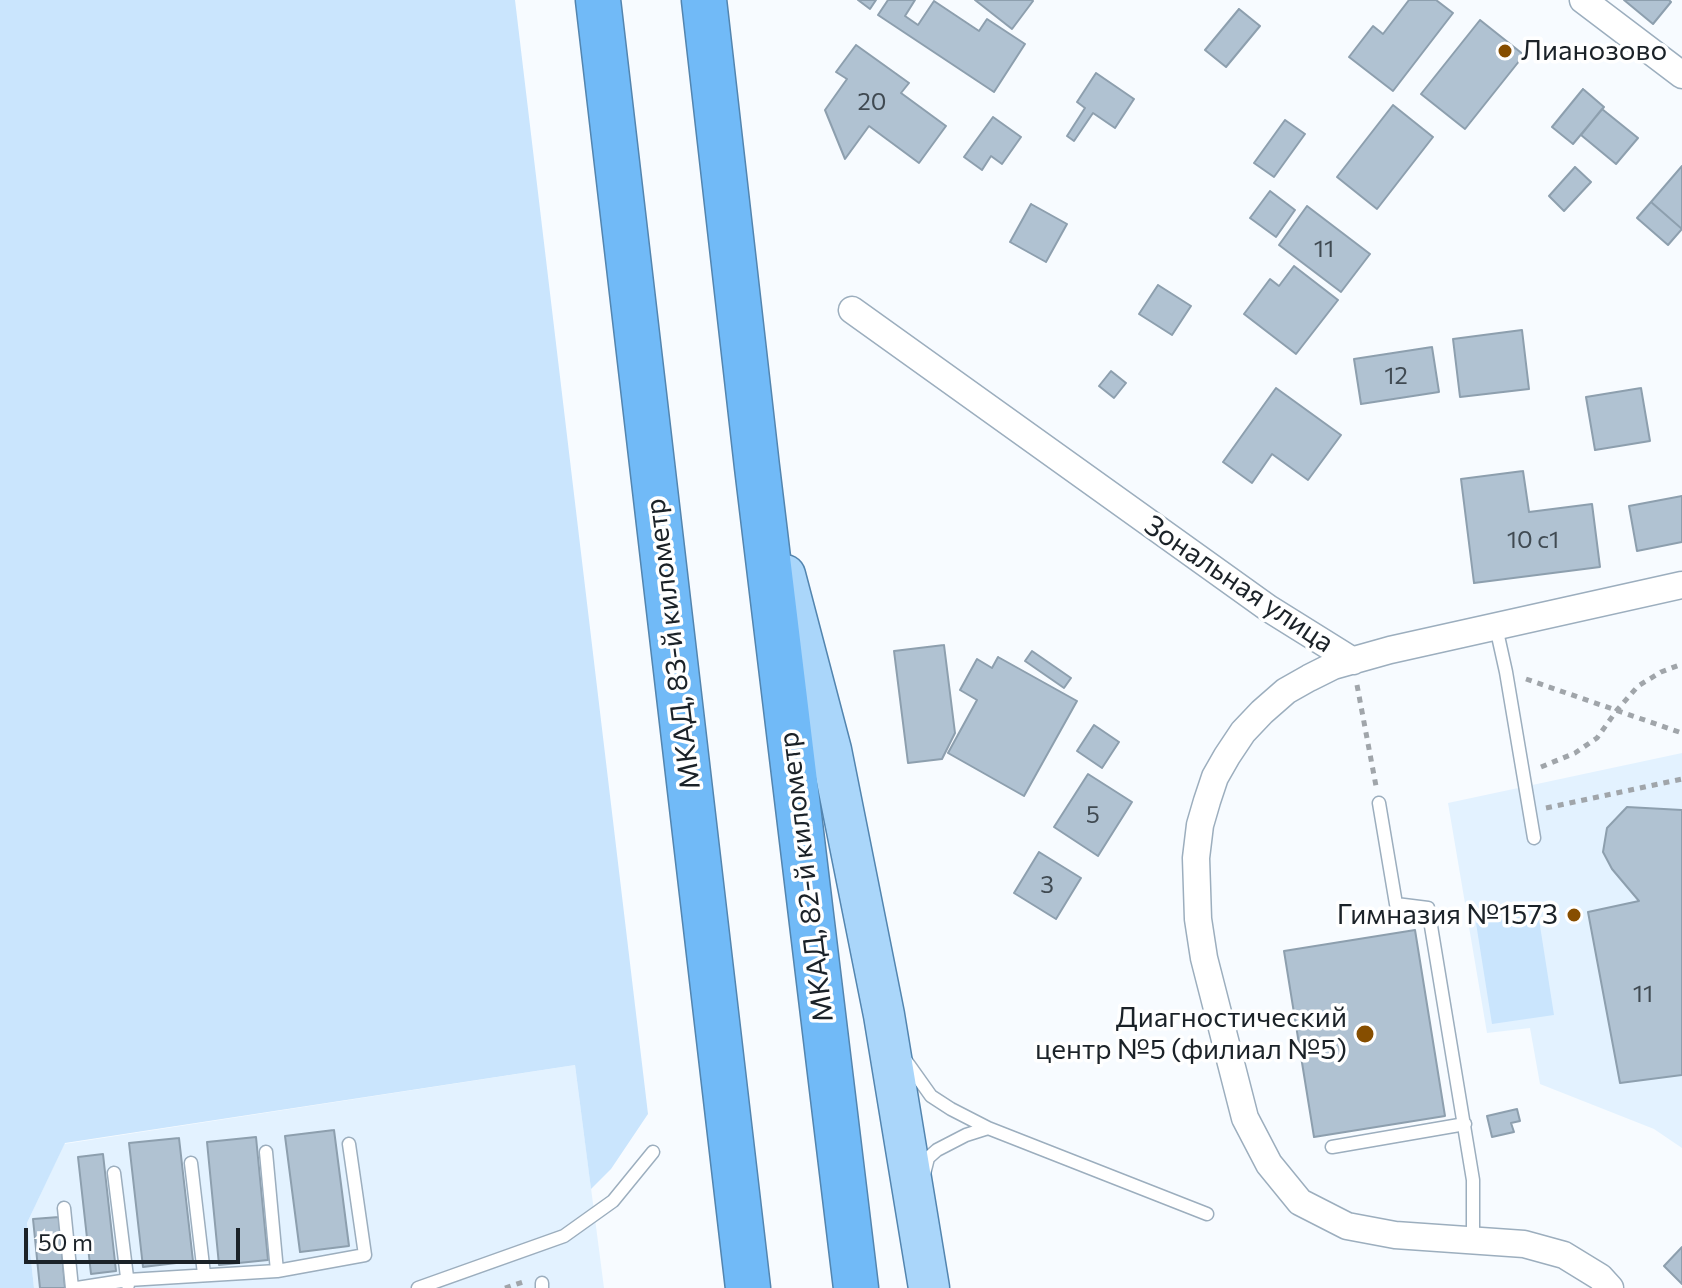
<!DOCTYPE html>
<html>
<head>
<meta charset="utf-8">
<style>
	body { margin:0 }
	#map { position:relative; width:1682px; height:1288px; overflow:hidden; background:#f7fbff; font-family:Commissioner,sans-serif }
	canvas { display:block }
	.scale { position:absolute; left:24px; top:1228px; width:216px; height:36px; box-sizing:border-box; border:4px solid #1b2228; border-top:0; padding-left:10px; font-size:24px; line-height:28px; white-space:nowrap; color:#1b2228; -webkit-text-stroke:6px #fff; paint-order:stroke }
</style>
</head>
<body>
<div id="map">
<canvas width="1682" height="1288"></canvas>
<div class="scale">50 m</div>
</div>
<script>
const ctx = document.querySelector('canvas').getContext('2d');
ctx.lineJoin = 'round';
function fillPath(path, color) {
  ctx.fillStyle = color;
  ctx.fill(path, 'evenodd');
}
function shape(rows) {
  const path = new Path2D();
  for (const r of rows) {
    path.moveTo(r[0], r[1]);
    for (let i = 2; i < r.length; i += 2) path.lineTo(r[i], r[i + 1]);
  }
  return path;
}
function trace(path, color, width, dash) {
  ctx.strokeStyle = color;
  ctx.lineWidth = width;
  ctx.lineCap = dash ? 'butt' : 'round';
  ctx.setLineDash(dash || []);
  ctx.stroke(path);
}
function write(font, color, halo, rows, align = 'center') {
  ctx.font = font + ' Commissioner,sans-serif';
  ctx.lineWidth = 7;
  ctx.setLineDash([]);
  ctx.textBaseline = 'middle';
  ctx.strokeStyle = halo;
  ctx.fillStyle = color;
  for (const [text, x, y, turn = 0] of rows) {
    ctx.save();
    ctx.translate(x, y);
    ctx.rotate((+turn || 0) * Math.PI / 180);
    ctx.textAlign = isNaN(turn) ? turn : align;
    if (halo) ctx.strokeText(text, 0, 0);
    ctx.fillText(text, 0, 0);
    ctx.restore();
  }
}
fillPath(shape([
	[1682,753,1682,1148,1654,1129,1540,1084,1530,1028,1487,1033,1448,803],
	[575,1065,604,1288,34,1288,27,1223,64,1144]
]), '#e3f2ff');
fillPath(shape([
	[0,0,515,0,648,1114,611,1169,591,1189,575,1065,65,1143,27,1223,34,1288,0,1288],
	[1538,913,1554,1015,1492,1024,1476,923]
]), '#cae5fd');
const building = shape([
	[858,0,876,0,870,9,858,0],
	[888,0,915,0,905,16,918,25,934,1,979,31,987,19,1025,44,994,92,878,15,888,0],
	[975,0,1032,0,1033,1,1012,29,975,0],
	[1409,0,1436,0,1453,13,1393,91,1349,57,1373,26,1383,34,1409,0],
	[1624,0,1669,0,1671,2,1653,24,1624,0],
	[1239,9,1260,26,1226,67,1205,50,1239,9],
	[1480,20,1524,55,1465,129,1421,94,1480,20],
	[856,45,909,83,901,93,946,126,919,163,869,126,845,159,825,110,847,79,836,72,856,45],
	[1096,73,1134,99,1115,128,1093,113,1074,141,1067,136,1085,108,1077,102,1096,73],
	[1583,89,1604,107,1573,144,1552,127,1583,89],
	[1393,105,1433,137,1377,209,1337,177,1393,105],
	[1602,109,1638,138,1616,164,1581,135,1602,109],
	[993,117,1021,137,1002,164,991,156,982,170,964,157,993,117],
	[1285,120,1305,134,1274,177,1254,163,1285,120],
	[1682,166,1682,229,1651,202,1682,166],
	[1575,167,1591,182,1564,211,1549,196,1575,167],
	[1270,191,1295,210,1276,237,1250,218,1270,191],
	[1651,202,1682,229,1668,245,1637,218,1651,202],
	[1031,204,1067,224,1046,262,1010,242,1031,204],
	[1307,206,1370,254,1341,292,1279,245,1307,206],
	[1294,266,1338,300,1296,354,1244,314,1270,279,1279,286,1294,266],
	[1158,285,1191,306,1172,335,1139,314,1158,285],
	[1522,330,1529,389,1460,397,1453,339,1522,330],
	[1432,347,1439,392,1361,404,1354,359,1432,347],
	[1111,371,1126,383,1114,398,1099,386,1111,371],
	[1276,388,1341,435,1308,480,1272,454,1252,483,1223,462,1276,388],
	[1641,388,1650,441,1595,450,1586,397,1641,388],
	[1523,471,1529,512,1592,504,1600,567,1474,583,1461,479,1523,471],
	[1682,496,1682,542,1637,551,1629,506,1682,496],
	[944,645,955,733,942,759,908,763,894,651,944,645],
	[1032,651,1071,678,1064,688,1025,661,1032,651],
	[998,657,1077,701,1024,796,948,753,977,700,960,690,977,659,992,668,998,657],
	[1094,725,1119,742,1102,768,1077,751,1094,725],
	[1088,774,1132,802,1098,856,1054,827,1088,774],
	[1627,807,1682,810,1682,1075,1620,1083,1588,912,1639,901,1612,869,1603,852,1607,828,1627,807],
	[1039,852,1081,878,1056,919,1014,893,1039,852],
	[1415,930,1445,1116,1314,1137,1284,951,1415,930],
	[1517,1109,1520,1121,1511,1123,1514,1132,1492,1137,1487,1116,1517,1109],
	[334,1130,349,1246,300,1252,285,1136,334,1130],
	[256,1137,268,1260,219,1265,207,1142,256,1137],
	[179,1138,193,1261,143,1267,129,1143,179,1138],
	[103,1154,116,1271,91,1274,78,1157,103,1154],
	[59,1217,65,1288,40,1288,33,1219,59,1217],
	[1682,1247,1682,1284,1664,1266,1682,1247]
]);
fillPath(building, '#b0c2d2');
trace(building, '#8d9fae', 2);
const lane = shape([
	[1496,627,1506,672,1534,838],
	[1379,803,1396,904,1428,908,1473,1180,1473,1239],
	[904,1058,931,1096,951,1109,988,1128,1207,1214],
	[1332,1147,1465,1124],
	[266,1152,277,1271],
	[191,1163,204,1274],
	[114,1173,128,1285],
	[924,1174,928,1158,937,1150,966,1135,988,1128],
	[64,1208,72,1288],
	[542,1283,542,1288],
	[77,1288,128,1280,277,1271,365,1255,349,1144],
	[418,1288,564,1236,613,1201,653,1152]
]);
const street = shape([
	[1583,0,1682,75],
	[852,310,1268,608,1353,661],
	[1610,1288,1600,1277,1564,1255,1524,1244,1395,1235,1347,1226,1300,1202,1269,1164,1245,1118,1204,958,1198,919,1196,858,1200,825,1207,801,1215,777,1227,756,1243,732,1262,712,1286,691,1309,678,1333,666,1390,650,1682,585]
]);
const primary = shape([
	[785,575,831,750,884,1015,929,1288]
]);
const highway = shape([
	[598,0,748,1288],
	[704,0,757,467,856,1288]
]);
trace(lane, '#9caebe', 15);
trace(street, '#9caebe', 29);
trace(primary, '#5385af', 43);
trace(highway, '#5385af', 47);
trace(shape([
	[1526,679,1682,733],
	[1357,685,1376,786],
	[1541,767,1575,753,1597,738,1617,710,1638,686,1661,672,1682,664],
	[1546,808,1682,779],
	[505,1288,523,1282]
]), '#a0a5aa', 5, [6, 6]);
trace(lane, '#fff', 12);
trace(street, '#fff', 26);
trace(primary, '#aad6fa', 40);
trace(highway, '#71baf7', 44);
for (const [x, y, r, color] of [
	[1505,51,8,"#864e00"],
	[1574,915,8,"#864e00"],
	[1365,1034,10,"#864e00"]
]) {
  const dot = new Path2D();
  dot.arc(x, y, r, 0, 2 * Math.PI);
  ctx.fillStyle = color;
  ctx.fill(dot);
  trace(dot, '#fff', 3);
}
write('24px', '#404a52', null, [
	["20",872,102],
	["11",1324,249],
	["12",1396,376],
	["10 с1",1533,540],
	["5",1093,815],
	["3",1047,885],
	["11",1643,994]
]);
write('28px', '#1b2228', '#fff', [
	["Лианозово",1521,51,"left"],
	["Гимназия №1573",1558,915],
	["Диагностический",1347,1018],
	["центр №5 (филиал №5)",1347,1050]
], 'right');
write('28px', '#1b2228', '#fff', [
	["Зональная улица",1239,584,34],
	["МКАД, 83-й километр",673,644,-97],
	["МКАД, 82-й километр",806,877,-97]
]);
</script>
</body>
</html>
